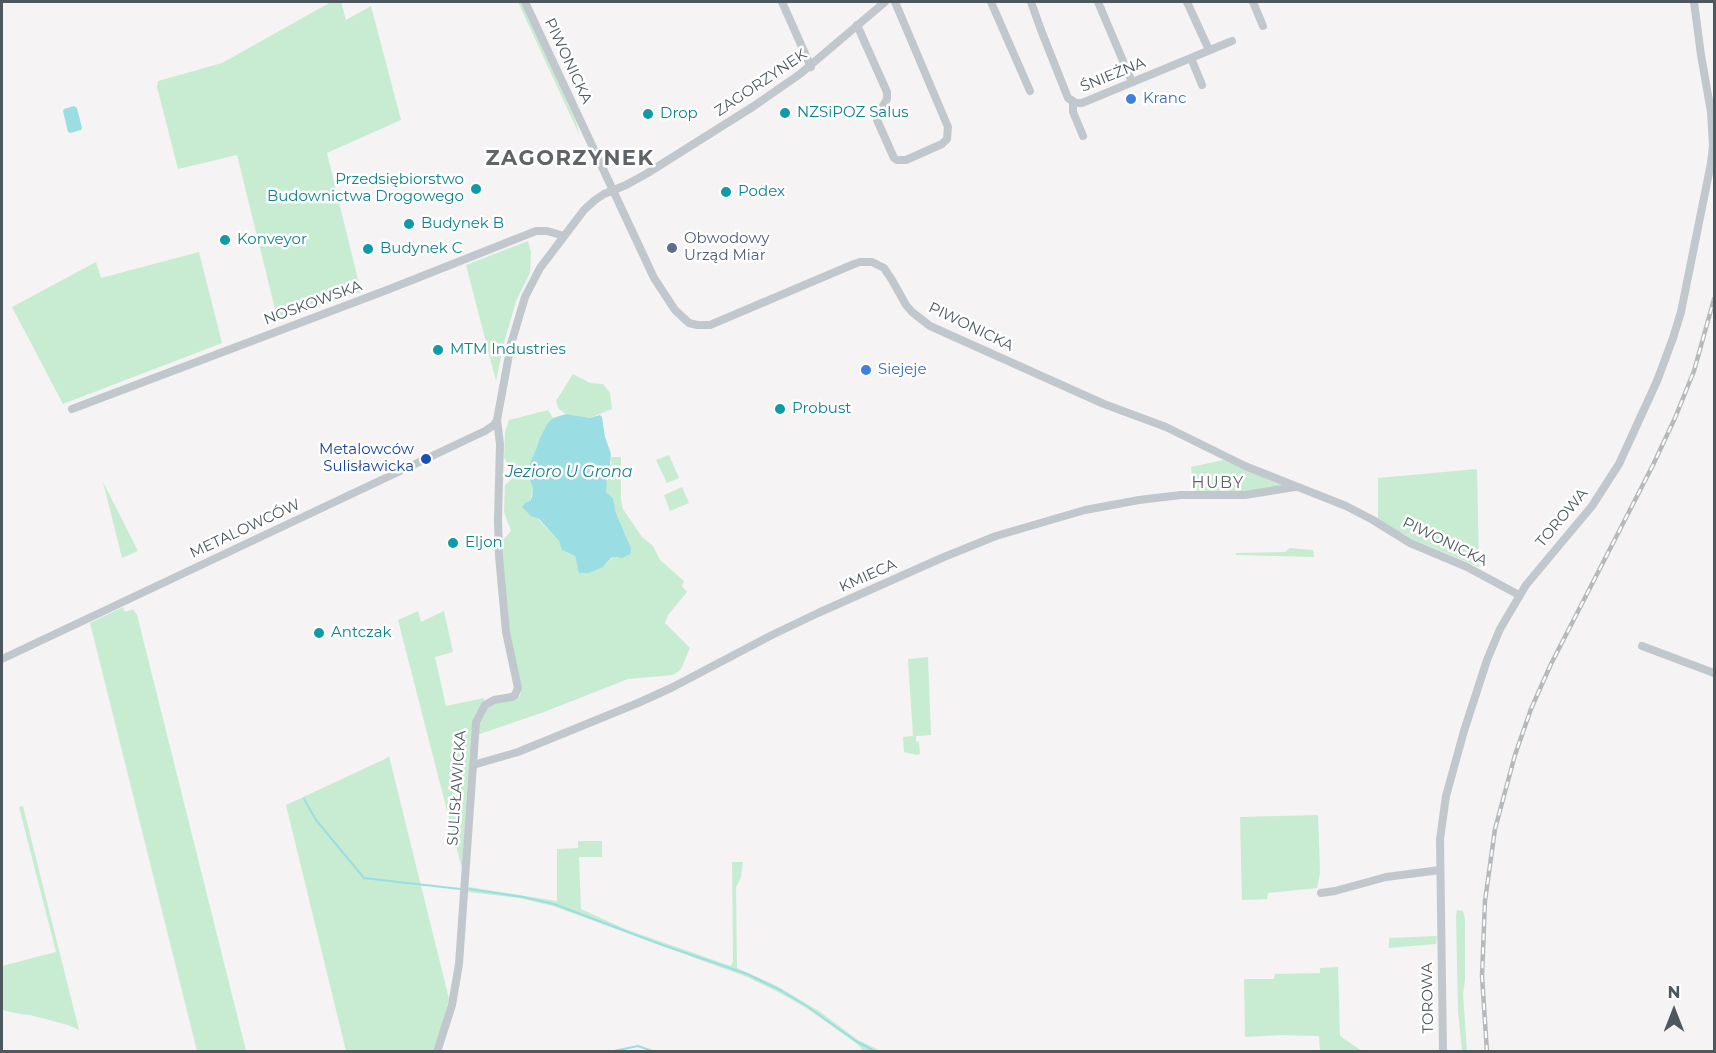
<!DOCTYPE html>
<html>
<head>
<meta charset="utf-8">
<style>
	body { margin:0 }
	#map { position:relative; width:1716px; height:1053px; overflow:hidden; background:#f5f3f3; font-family:Montserrat,sans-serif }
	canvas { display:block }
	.frame { position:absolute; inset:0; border:3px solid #4c585e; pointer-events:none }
	.north { position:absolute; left:1644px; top:981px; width:60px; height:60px; -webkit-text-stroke:4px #fff; paint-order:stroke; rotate:0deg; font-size:16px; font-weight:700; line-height:24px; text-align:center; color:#4c585e }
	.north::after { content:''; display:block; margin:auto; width:21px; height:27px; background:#4c585e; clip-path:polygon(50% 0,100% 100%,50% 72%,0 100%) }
</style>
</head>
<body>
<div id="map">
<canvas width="1716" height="1053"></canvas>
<div class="frame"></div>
<div class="north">N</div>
</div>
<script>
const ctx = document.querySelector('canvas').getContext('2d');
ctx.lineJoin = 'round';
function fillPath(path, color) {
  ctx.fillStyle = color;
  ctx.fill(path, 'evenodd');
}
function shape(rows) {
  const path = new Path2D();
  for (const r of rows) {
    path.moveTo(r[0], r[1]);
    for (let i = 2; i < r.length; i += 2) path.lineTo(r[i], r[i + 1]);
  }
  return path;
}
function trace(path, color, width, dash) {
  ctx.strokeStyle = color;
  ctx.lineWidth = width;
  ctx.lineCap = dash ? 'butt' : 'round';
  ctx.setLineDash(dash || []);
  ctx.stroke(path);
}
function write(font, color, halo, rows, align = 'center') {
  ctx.font = font + ' Montserrat,sans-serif';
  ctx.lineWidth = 5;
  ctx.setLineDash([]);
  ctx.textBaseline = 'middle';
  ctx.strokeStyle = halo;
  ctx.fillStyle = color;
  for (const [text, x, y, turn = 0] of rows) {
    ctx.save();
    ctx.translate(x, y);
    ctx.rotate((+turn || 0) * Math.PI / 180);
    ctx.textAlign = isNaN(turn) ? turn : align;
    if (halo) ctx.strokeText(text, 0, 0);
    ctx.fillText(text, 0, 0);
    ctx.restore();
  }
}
fillPath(shape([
	[331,2,341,2,346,20,371,6,401,120,327,153,361,292,278,321,237,155,178,169,157,87,158,81,222,63],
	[518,2,522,4,575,119,580,136],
	[528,241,531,252,530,273,516,301,504,343,496,381,466,265],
	[199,252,222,343,63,404,12,307,96,262,101,278],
	[573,374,590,383,603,384,610,393,612,409,590,418,566,414,559,409,556,401],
	[548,410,553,418,547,425,539,440,537,447,530,463,528,473,533,489,530,501,536,517,559,541,566,552,575,556,578,568,603,567,611,559,615,557,618,558,631,548,616,513,613,498,606,492,606,483,612,473,611,457,621,457,621,500,623,509,642,537,653,546,660,560,684,581,682,586,687,592,668,615,665,623,690,648,682,667,679,671,673,675,628,679,544,712,477,735,477,727,482,712,490,705,515,699,520,696,521,690,508,622,502,548,502,541,511,531,504,512,505,485,514,477,514,474,504,458,505,432,509,420],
	[669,455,679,478,667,483,656,460],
	[1223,460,1282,485,1282,488,1254,492,1194,493,1191,467],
	[1477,469,1479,567,1414,540,1378,519,1378,478],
	[103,482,138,551,122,558],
	[682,487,689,503,670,511,664,495],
	[1290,548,1313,550,1314,557,1236,555,1236,553,1285,552],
	[123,607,125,612,133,609,137,615,246,1051,197,1051,90,623],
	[418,611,421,622,444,611,453,652,435,657,446,706,484,698,484,701,474,717,471,732,462,869,398,620],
	[928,657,931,735,916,736,916,741,919,742,920,754,917,755,904,752,903,737,913,736,908,659],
	[389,756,449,999,441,1031,433,1051,346,1051,286,805,387,758],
	[23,806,79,1030,68,1025,30,1015,20,1014,2,1010,2,966,56,952,19,807],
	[1318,815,1320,873,1317,888,1268,893,1267,899,1242,900,1240,817],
	[578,841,602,841,602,857,579,857,581,909,625,929,731,966,733,961,732,862,743,862,741,877,736,887,737,968,775,985,819,1011,858,1040,881,1051,872,1051,868,1050,867,1051,862,1051,862,1049,857,1044,805,1007,780,993,747,977,553,906,519,898,468,892,469,887,557,901,557,849,578,848],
	[1457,910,1463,911,1465,919,1465,980,1463,994,1467,1051,1462,1051,1458,1012,1456,916],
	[1437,936,1436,944,1389,948,1389,938],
	[1338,967,1340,1036,1362,1051,1320,1051,1319,1036,1281,1035,1245,1037,1244,979,1274,979,1275,974,1320,973,1320,968]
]), '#c8ecd1');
fillPath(shape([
	[74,106,77,108,82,128,81,130,70,133,68,132,63,111,64,109],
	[566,414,590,418,600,415,602,417,605,437,611,454,610,464,612,473,607,479,606,492,613,498,616,513,631,548,631,552,629,555,622,558,615,557,611,558,603,567,589,573,579,573,575,556,562,550,559,541,539,519,531,516,522,507,525,503,530,501,532,497,533,489,528,473,530,463,537,447,539,440,547,424,553,418]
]), '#9adee4');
trace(shape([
	[304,799,316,820,364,878,460,889],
	[469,889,523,897,554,904,657,943,747,974,780,990,808,1007,856,1041,876,1052],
	[609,1052,638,1046,655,1052]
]), '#9adee4', 2);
trace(shape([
	[525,2,654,278,675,310,689,323,697,325,710,325,854,264,860,262,872,262,884,268,892,280,906,305,912,312,930,326,1104,404,1166,427,1245,466,1346,506,1373,520,1410,543,1467,567,1519,595],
	[782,2,811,67],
	[991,2,1030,91],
	[1031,2,1041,30,1068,98,1076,103,1082,103,1232,41],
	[1098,2,1132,82],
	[1187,2,1209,50],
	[1253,2,1263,26],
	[857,25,887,92,887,99,879,113,877,120,894,158,897,160,906,160,942,144,947,139,948,127,895,2],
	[1191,58,1202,85],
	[1073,102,1073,112,1083,136],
	[72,409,387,290,536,231,547,231,564,236],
	[1642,646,1714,673],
	[2,659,485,431,494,425,497,420],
	[473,765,518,752,638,703,671,688,772,635,818,613,944,557,996,536,1085,510,1139,500,1181,495,1245,495,1295,487],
	[1321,893,1335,891,1386,877,1440,870],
	[437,1052,452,1005,459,964,476,722,485,705,494,700,512,697,515,695,518,688,506,632,499,556,498,520,500,444,497,420,511,344,525,297,540,268,584,210,595,200,604,194,626,185,646,174,754,106,800,74,885,2],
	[1443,1052,1440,839,1446,796,1464,731,1487,660,1500,629,1526,585,1592,506,1619,464,1657,381,1673,338,1681,312,1711,163,1713,146,1711,112,1701,55,1694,2]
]), '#c0c8cd', 8);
const rail = shape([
	[1487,1052,1482,976,1485,901,1495,829,1515,755,1531,709,1551,664,1653,465,1675,418,1694,371,1714,299]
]);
trace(rail, '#b6b9bc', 4.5);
trace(rail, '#fff', 2, [7]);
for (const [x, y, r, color] of [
	[1131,99,6,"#3f7fe0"],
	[785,113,6,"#0f9aa8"],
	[648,114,6,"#0f9aa8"],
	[476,189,6,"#0f9aa8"],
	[726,192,6,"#0f9aa8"],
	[409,224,6,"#0f9aa8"],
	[225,240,6,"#0f9aa8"],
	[672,248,6,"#5c6f8a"],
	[368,249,6,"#0f9aa8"],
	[438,350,6,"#0f9aa8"],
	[866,370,6,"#3f7fe0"],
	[780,409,6,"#0f9aa8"],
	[426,459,6,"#1a4fb4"],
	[453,543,6,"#0f9aa8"],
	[319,633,6,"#0f9aa8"]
]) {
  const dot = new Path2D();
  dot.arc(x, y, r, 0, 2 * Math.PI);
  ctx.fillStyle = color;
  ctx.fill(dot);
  trace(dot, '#fff', 2);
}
write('15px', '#4c585e', '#fff', [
	["PIWONICKA",568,61,65],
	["ŚNIEŻNA",1113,75,-22],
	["ZAGORZYNEK",761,83,-34],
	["NOSKOWSKA",313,303,-20],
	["PIWONICKA",971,327,26],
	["TOROWA",1562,518,-50],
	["METALOWCÓW",245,529,-25],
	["PIWONICKA",1445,542,26],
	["KMIECA",868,576,-24],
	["SULISŁAWICKA",457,788,-86],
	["TOROWA",1428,998,-91]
]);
write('15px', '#366cbe', '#fff', [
	["Kranc",1143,99],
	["Siejeje",878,370]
], 'left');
write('15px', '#0d838f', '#fff', [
	["NZSiPOZ Salus",797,113],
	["Drop",660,114],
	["Przedsiębiorstwo",464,180,"right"],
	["Budownictwa Drogowego",464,197,"right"],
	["Podex",738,192],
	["Budynek B",421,224],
	["Konveyor",237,240],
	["Budynek C",380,249],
	["MTM Industries",450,350],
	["Probust",792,409],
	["Eljon",465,543],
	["Antczak",331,633]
], 'left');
write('15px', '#4e5e75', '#fff', [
	["Obwodowy",684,239],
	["Urząd Miar",684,256]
], 'left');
write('15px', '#164399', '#fff', [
	["Metalowców",414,450],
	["Sulisławicka",414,467]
], 'right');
write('italic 16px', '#1a828b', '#fff', [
	["Jezioro U Grona",569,472]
]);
ctx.letterSpacing = '1.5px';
write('16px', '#606467', '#fff', [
	["HUBY",1218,483]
]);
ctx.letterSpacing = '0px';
ctx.letterSpacing = '1.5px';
write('bold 21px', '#606467', '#fff', [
	["ZAGORZYNEK",570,159]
]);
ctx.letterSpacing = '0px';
</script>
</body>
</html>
